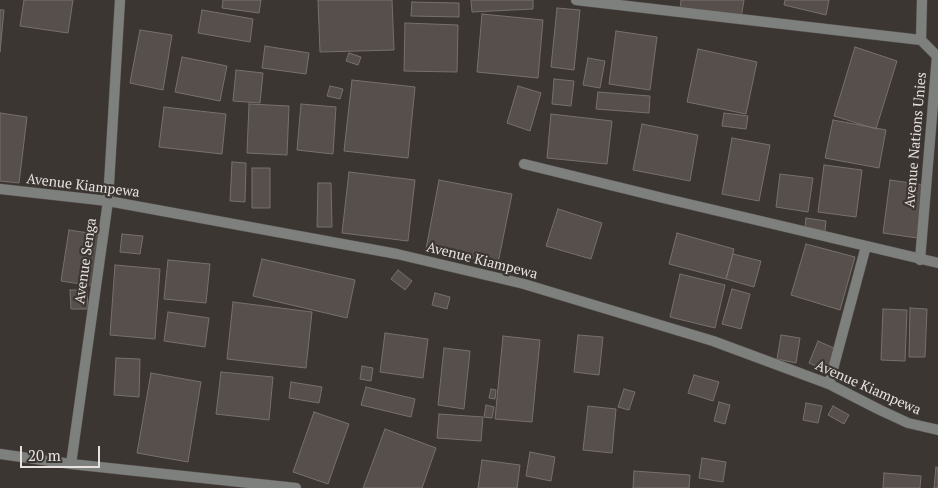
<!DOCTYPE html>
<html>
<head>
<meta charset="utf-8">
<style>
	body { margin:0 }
	#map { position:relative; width:938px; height:488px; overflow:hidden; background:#3c3633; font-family:"PT Serif",serif }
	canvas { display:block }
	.scale { position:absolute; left:20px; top:446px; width:80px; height:22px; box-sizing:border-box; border:2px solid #e7e2e0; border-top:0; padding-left:6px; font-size:15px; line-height:18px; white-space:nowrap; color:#e7e2e0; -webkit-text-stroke:4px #3c3633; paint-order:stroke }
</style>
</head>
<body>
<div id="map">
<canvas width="938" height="488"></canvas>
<div class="scale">20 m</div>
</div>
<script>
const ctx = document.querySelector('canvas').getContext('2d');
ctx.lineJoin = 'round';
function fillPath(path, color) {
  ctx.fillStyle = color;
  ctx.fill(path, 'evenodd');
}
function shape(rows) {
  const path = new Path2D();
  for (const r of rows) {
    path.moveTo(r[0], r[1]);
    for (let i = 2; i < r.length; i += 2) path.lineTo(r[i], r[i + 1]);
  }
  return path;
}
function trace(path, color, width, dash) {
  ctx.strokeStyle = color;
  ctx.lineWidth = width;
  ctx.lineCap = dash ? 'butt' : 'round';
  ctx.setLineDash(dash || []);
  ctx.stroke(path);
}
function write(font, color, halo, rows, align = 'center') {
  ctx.font = font + ' "PT Serif",serif';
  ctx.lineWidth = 4.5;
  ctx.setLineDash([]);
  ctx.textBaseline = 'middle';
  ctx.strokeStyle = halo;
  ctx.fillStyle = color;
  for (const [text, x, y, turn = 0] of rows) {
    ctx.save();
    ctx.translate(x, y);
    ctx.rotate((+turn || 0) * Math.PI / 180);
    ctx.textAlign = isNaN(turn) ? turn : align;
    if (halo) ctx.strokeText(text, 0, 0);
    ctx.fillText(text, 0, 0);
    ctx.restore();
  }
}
const building = shape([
	[24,0,73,0,68,33,20,26,24,0],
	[223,0,261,0,259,13,222,8,223,0],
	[318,0,392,0,394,50,320,52,318,0],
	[471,0,533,0,533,9,472,12,471,0],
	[681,0,744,0,741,18,680,9,681,0],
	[785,0,829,0,826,15,784,5,785,0],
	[412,2,459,3,459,17,411,16,412,2],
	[557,8,580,10,574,70,551,67,557,8],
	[0,10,4,10,0,52,0,10],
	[202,10,253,19,250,42,198,33,202,10],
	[482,14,543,20,538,78,477,72,482,14],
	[405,23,458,25,457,72,404,71,405,23],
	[140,30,172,35,163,90,130,83,140,30],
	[616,31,657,37,650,90,609,84,616,31],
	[265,46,309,53,306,74,262,68,265,46],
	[855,47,897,61,876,129,834,116,855,47],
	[698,49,757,62,746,114,687,102,698,49],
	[349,53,361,57,358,65,346,61,349,53],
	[182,57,227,66,220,101,175,92,182,57],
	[588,58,605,61,600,88,583,85,588,58],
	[236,70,263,73,260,103,233,101,236,70],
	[554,79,574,81,571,106,552,104,554,79],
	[352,80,415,87,408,158,344,151,352,80],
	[330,86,343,89,340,99,327,96,330,86],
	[518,86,541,93,530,131,507,123,518,86],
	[598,92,650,96,649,113,596,109,598,92],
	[249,104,289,106,287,155,247,153,249,104],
	[301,104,336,107,333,154,297,150,301,104],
	[164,107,226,114,222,154,159,147,164,107],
	[0,113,27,117,19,183,0,181,0,113],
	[724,113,748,116,746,129,722,126,724,113],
	[551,114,612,121,607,164,547,158,551,114],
	[833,120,886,130,879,168,825,158,833,120],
	[642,124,698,135,690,181,633,170,642,124],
	[732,138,770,145,759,201,722,194,732,138],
	[232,162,246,163,245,202,230,201,232,162],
	[824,165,862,170,856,217,818,212,824,165],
	[252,168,270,168,270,208,252,208,252,168],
	[349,172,415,180,408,241,342,233,349,172],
	[780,174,813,178,808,212,776,207,780,174],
	[439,180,512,194,498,263,426,249,439,180],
	[890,180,924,185,917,238,883,233,890,180],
	[318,183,331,183,332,227,317,227,318,183],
	[558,209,602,223,591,259,546,246,558,209],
	[806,218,826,221,825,231,805,227,806,218],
	[69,230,102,235,94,286,61,281,69,230],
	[677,233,734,249,726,279,669,264,677,233],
	[122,234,143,236,140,254,120,252,122,234],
	[806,244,855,257,840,310,791,295,806,244],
	[733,254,761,261,754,287,726,279,733,254],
	[262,259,355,280,347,318,253,296,262,259],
	[168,260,210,264,206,303,164,299,168,260],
	[115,265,160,269,155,339,110,335,115,265],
	[398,270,412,281,405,290,391,279,398,270],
	[680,274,725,285,715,328,670,317,680,274],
	[732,289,750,294,741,329,722,324,732,289],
	[70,290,87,290,88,309,71,309,70,290],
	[435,293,450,297,447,309,432,305,435,293],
	[233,302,312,312,306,368,227,359,233,302],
	[910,308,927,309,925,357,909,357,910,308],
	[883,309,907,310,905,361,881,360,883,309],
	[168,312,209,318,205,347,164,341,168,312],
	[385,333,428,339,423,378,380,372,385,333],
	[578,335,603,337,599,375,574,372,578,335],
	[781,335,800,338,796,363,777,359,781,335],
	[503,336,540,340,532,422,495,419,503,336],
	[818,341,836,349,827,371,809,363,818,341],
	[444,348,470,351,464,409,438,405,444,348],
	[116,358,140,359,139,397,114,395,116,358],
	[362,366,373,368,371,381,360,379,362,366],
	[221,372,273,377,269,420,216,414,221,372],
	[151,373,201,382,188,462,137,453,151,373],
	[694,375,719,382,713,401,688,393,694,375],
	[291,382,322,387,319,403,289,398,291,382],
	[366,387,415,399,411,417,361,405,366,387],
	[491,389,496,390,495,399,489,398,491,389],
	[624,389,635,392,629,410,618,407,624,389],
	[719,402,730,405,725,424,714,421,719,402],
	[806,403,822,406,818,423,803,420,806,403],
	[486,405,494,407,492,418,484,417,486,405],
	[588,406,616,409,612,453,583,450,588,406],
	[833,406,849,415,844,424,828,415,833,406],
	[314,412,349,424,328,484,293,472,314,412],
	[439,414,483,417,481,441,437,438,439,414],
	[385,429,436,448,422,488,363,488,385,429],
	[530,452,555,457,551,481,526,476,530,452],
	[702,458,726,462,723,482,699,478,702,458],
	[482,460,520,465,517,488,478,488,482,460],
	[936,467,938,468,938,488,934,488,936,467],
	[634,471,690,475,689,488,633,488,634,471],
	[884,473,921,476,920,488,883,488,884,473]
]);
fillPath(building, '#564f4b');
trace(building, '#77706c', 1);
const street = shape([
	[576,0,921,40],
	[524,164,663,198,938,263],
	[0,189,108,201,397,254,524,284,713,341,829,384,880,410,908,423,938,430],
	[920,260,937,56,921,40,922,0],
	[829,384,866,246],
	[0,454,71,464,296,488],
	[71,464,108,201,120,0]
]);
trace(street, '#57524f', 11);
trace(street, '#7e807e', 10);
write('14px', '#e7e2e0', '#3c3633', [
	["Avenue Nations Unies",916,140,-85],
	["Avenue Kiampewa",83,186,7],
	["Avenue Senga",86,261,-82],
	["Avenue Kiampewa",482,261,14],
	["Avenue Kiampewa",868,388,24]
]);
</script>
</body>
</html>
